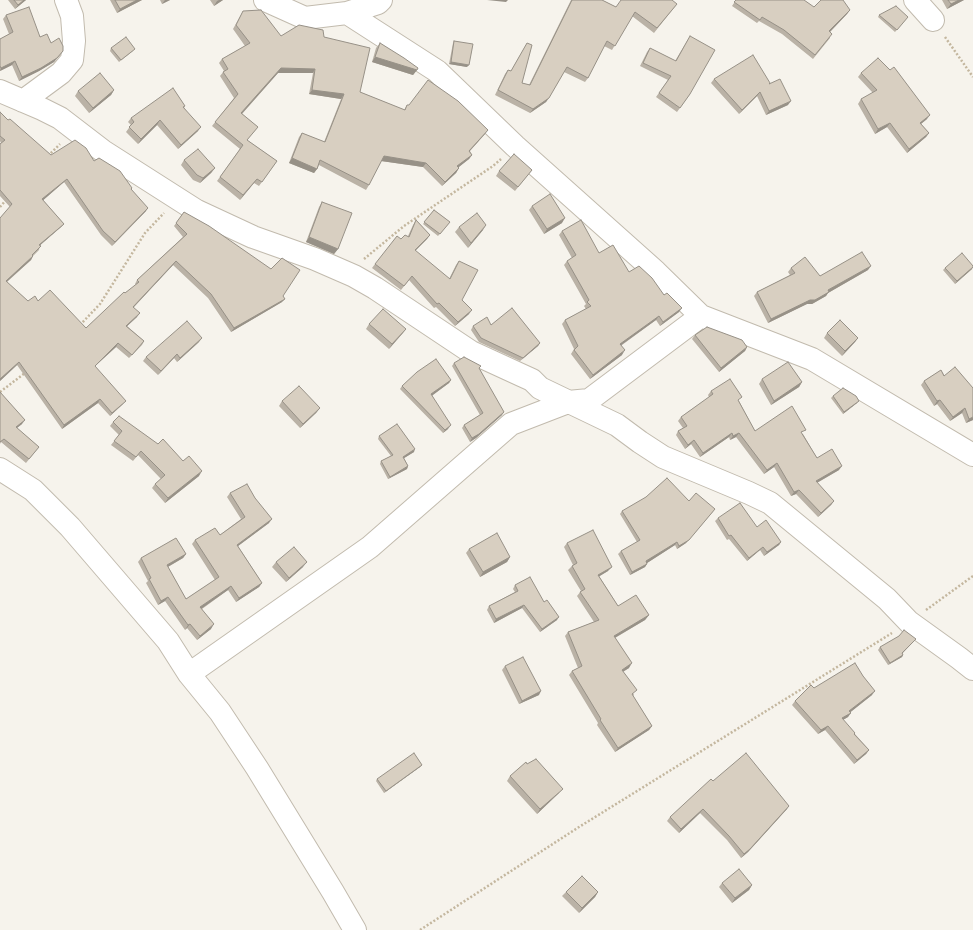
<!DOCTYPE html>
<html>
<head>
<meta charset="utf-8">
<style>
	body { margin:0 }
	canvas { display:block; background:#f6f3ec }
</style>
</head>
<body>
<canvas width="973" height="930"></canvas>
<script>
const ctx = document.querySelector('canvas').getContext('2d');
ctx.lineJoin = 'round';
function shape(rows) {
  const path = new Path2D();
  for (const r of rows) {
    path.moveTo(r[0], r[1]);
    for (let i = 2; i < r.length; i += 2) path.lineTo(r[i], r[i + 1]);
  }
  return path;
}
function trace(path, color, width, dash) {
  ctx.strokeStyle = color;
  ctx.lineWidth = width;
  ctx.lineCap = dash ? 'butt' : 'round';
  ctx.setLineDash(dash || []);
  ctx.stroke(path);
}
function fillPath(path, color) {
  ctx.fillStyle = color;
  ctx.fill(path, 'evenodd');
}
const minor = shape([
	[265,0,305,18,347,13,378,3,381,0],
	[915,0,933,20],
	[347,13,437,71,515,146,656,272,701,316,812,359,973,455],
	[0,91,42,109,60,118,103,151,197,211,253,237,315,259,354,276,375,288,471,352,521,375,532,380,540,388,617,425,640,442,663,457,749,493,770,503,887,599,909,622,959,658,973,669],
	[23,101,61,73,72,60,74,41,72,16,66,0],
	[0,469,33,490,70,527,168,641,189,674,220,712,257,768,333,892,355,930],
	[189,674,370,547,511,424,568,402,589,400,701,316]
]);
trace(minor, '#c2bbae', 24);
trace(shape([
	[945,37,973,77],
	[48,156,60,144],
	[0,207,6,200],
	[364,259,404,226,493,166,501,159],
	[80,325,100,304,145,233,164,213],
	[0,392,25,373],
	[926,610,973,576],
	[420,930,579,827,892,633]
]), '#c4b79f', 2.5, [2, 2]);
trace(minor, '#fff', 22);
fillPath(shape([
	[8,0,26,0,15,9],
	[110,0,142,0,117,13],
	[160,0,170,0,162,4],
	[210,0,223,0,214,6],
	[571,0,602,0,616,7,677,4,654,33,632,16,612,50,604,46,588,78,585,82,564,72,546,102,530,113,495,95,505,74,508,70,511,71,527,43,522,83,529,85],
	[736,0,814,7,850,10,847,14,830,32,830,38,813,59,782,34,759,21,757,23,732,6],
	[942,0,964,0,947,9],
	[243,11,281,36,324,37,360,92,404,110,407,105,485,134,470,151,472,155,469,159,458,167,459,168,456,173,442,186,423,167,381,161,369,185,366,190,319,165,317,169,314,173,289,163,299,137,302,133,324,142,341,99,309,94,313,73,278,73,242,114,258,127,247,140,277,161,259,186,254,183,240,200,217,181,240,149,212,126,234,98,220,76,224,71,219,63,222,59,245,46,233,29],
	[6,15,63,51,54,62,39,71,19,81,12,65,0,71,0,39,9,34,3,19],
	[879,15,908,17,895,32,878,17],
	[690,36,690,94,677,112,656,97,668,80,640,66,647,52,650,48,675,61],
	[454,41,467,67,449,64,453,43],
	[380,43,417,70,413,75,372,62,376,48],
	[111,48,133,51,119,62,110,51],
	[861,73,927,119,921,124,929,133,926,137,907,153,887,127,875,134,858,104,861,99,873,93,858,77],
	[714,79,770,84,788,105,766,115,757,96,739,114,711,83],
	[114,90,111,95,89,113,75,96,78,91],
	[185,106,184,107,198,131,178,149,157,125,138,144,126,132,131,125,128,122,131,118],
	[0,112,8,120,51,155,94,161,131,189,146,211,112,246,101,235,64,182,43,200,64,224,61,227,40,245,39,250,33,256,31,260,7,282,28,301,38,301,86,328,125,293,136,285,135,284,137,280,183,237,174,226,184,212,283,296,282,302,231,332,208,298,173,265,134,307,137,317,127,326,144,341,142,345,129,358,116,347,95,366,123,404,110,416,98,403,62,429,17,365,0,381,0,218,10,207,0,196,0,144,1,143,0,141],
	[184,160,215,168,211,173,200,183,193,180,181,165],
	[532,170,515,191,496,176,499,171],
	[322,202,338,249,334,254,306,242,319,207],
	[532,206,562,223,544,234,529,210],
	[434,210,450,222,438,236,423,224],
	[416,220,430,235,427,239,415,251,449,279,456,265,459,261,462,300,469,314,455,326,436,307,434,308,409,280,401,290,372,268,375,264,401,239,408,236,413,225],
	[459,227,483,230,468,248,455,232],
	[562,231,599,253,664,295,679,312,660,326,656,320,622,345,622,355,590,379,571,354,574,349,562,324,565,320,586,309,584,306,586,304,564,265,567,261,572,258,559,235],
	[791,268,820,276,868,270,828,293,826,296,812,304,807,304,768,323,754,296,757,292,790,275,788,272],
	[945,268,972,269,955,284,943,270],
	[369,324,406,329,402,334,389,349,366,329],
	[491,325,540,343,538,346,520,361,479,342,471,330,473,326],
	[827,333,858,338,855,342,842,356,824,338],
	[695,335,747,347,745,351,719,372,692,339],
	[199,342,177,362,174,358,158,375,143,361,146,357],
	[454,363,479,368,502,415,476,438,470,442,462,428,464,425,480,415,452,366],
	[941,370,973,420,966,423,962,413,950,421,937,404,934,406,921,385,924,381],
	[762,379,802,382,799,387,771,405,759,384],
	[451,380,449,383,432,395,448,429,443,433,400,389,402,386],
	[711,391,739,401,755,431,803,434,817,458,839,470,817,483,834,501,831,505,818,517,796,494,791,496,774,467,764,474,736,437,730,440,729,437,700,457,691,444,685,449,676,435,678,431,683,428,678,421,681,417,709,397,708,395],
	[0,392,22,424,17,428,39,447,26,463,1,442,0,444],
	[833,396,857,403,843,414,831,398],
	[282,401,320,408,316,413,300,428,279,406],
	[113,422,158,444,183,461,199,476,165,503,152,488,155,484,161,479,138,455,133,461,111,445,119,435,110,426],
	[379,436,414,452,404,458,408,466,407,469,388,479,380,464,381,461,391,456,378,439],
	[230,493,269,523,238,546,262,583,259,587,236,602,228,590,202,609,211,629,197,640,187,628,185,630,165,601,158,605,146,583,148,581,138,562,141,558,186,554,183,558,168,567,186,599,215,580,192,544,195,540,220,535,241,519,227,497],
	[689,501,715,509,686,543,677,549,675,545,647,563,645,567,630,575,618,554,621,551,637,542,620,514,622,511],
	[718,518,757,527,781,542,779,545,764,556,760,550,747,561,729,539,727,540,715,521],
	[567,543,608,571,599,576,618,606,649,615,645,620,615,638,629,668,623,672,634,695,633,696,652,726,649,730,615,752,597,725,598,723,569,675,572,671,578,668,565,636,568,632,594,622,577,596,581,591,568,570,573,565,564,547],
	[469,549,510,557,507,562,480,577,466,553],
	[276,562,303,567,286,582,272,567],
	[515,585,544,602,557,620,540,632,522,608,494,623,487,610,489,606,515,592,513,589],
	[916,639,903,653,903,655,902,657,888,665,878,650,880,647],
	[505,666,539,695,519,704,502,670],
	[814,688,872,695,850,712,848,717,843,720,855,734,869,750,866,754,854,764,825,730,818,734,792,705,795,701],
	[527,764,559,793,537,814,507,781,510,776],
	[422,765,420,767,384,793,376,781,377,779],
	[713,781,787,809,748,852,741,858,727,840,700,813,679,833,667,821,670,817],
	[722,883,752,885,749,890,732,903,719,887],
	[566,892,598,892,595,897,579,913,562,896]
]), '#bab2a6');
fillPath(shape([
	[24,0,26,0,15,9,18,5],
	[137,0,142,0,117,13,120,9],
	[165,0,170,0,162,4],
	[219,0,223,0,214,6,217,1],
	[487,0,508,0,506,2],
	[959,0,964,0,947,9,951,4],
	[850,10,847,14,827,35,829,31],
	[63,51,54,62,39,71,19,81,22,77],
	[375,57,417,70,413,75,372,62],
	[15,61,12,65,0,71,1,68],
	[451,62,469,65,467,67,449,64],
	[281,68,315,69,313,73,278,73,238,118,241,113],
	[114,90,111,95,89,113,93,108],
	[312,90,344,94,341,99,309,94],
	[760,92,757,96,739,114,742,110],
	[549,98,546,102,530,113,533,109],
	[791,101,788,105,766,115,769,111],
	[930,115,927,119,917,127,920,123],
	[160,120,157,125,138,144,141,139],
	[890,123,887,127,875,134,878,129],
	[201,127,198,131,178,149,181,145],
	[488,130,485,134,466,155,469,151],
	[929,133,926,137,907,153,909,149],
	[472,155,469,159,454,171,457,166],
	[384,156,426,163,423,167,381,161],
	[292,158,317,169,314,173,289,163],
	[215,168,211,173,200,183,203,178],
	[459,168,456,173,442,186,445,182],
	[67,179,64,182,40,203,42,199],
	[257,179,254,183,240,200,243,195],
	[148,208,146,211,112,246,115,242],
	[565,218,562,223,544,234,547,229],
	[64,224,61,227,37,248,39,245],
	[486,225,483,230,468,248,471,243],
	[430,235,427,239,412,254,415,250],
	[309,237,338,249,334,254,306,242],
	[33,256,31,260,4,284,6,281],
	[176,261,173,265,131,310,133,307],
	[871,266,868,270,828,293,826,296,812,304,807,304,768,323,771,319,828,290],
	[973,267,972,269,955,284,957,281],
	[285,299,282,302,231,332,234,328],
	[682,308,679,312,660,326,663,322],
	[472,310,469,314,455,326,458,322],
	[140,313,137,317,124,329,126,326],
	[659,316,656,320,617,348,620,344],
	[406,329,402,334,389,349,392,344],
	[202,338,199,342,177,362,180,358],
	[858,338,855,342,842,356,845,351],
	[118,343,116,347,92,369],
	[540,343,538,346,520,361,523,358],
	[747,347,745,351,719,372,721,368],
	[625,350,622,355,590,379,593,375],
	[177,354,174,358,158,375,161,371],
	[19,362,17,365,0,381,0,379],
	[451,380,449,383,429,398,431,394],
	[802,382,799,387,771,405,774,401],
	[100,399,98,403,62,429,64,425],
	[940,400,937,404,934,406,937,401],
	[126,401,123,404,110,416,112,413],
	[859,401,857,403,843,414,844,412],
	[320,408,316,413,300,428,303,424],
	[965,408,962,413,950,421,953,417],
	[504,412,502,415,476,438,470,442,472,438],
	[973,417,973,420,966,423,969,419],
	[25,420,22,424,13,431,16,427],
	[451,425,448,429,443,433,445,430],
	[732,433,729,437,700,457,703,453],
	[739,433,736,437,730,440,733,436],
	[694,440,691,444,685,449,688,445],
	[415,449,414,452,401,460,403,457],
	[777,463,774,467,764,474,767,470],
	[408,466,407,469,388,479,390,477],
	[842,466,839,470,813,485,816,481],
	[202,471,199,476,165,503,168,498],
	[799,490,796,494,791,496,794,492],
	[834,501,831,505,818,517,821,513],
	[715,509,686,543,677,549,679,546],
	[272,519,269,523,234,549,237,545],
	[677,542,675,545,644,565,646,561],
	[781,542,779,545,764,556,767,552],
	[763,547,760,550,747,561,749,558],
	[186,554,183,558,164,569,167,565],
	[510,557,507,562,480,577,483,572],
	[307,562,303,567,286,582,289,578],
	[647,564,645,567,630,575,632,572],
	[612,567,608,571,595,579,598,575],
	[262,583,259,587,236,602,239,598],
	[231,586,228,590,198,611,200,607],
	[168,597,165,601,158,605,161,601],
	[524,605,522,608,494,623,496,619],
	[649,615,645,620,611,640,614,636],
	[559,617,557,620,540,632,542,629],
	[190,624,187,628,185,630,188,625],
	[214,624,211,629,197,640,200,636],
	[903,655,902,657,888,665,890,663],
	[632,663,629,668,619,674,622,670],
	[541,691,539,695,519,704,522,701],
	[875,691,872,695,847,715,849,711],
	[851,713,848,717,839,722,842,718],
	[652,726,649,730,615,752,618,748],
	[828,726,825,730,818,734,821,730],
	[869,750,866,754,854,764,857,760],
	[422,765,420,767,384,793,386,791],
	[563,789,559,793,537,814,540,809],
	[789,806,787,809,748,852,741,858,744,854],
	[703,809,700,813,679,833,681,829],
	[752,885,749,890,732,903,735,898],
	[598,892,595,897,579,913,582,908]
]), '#979187');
const building = shape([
	[14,0,24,0,18,5,14,0],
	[115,0,137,0,120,9,115,0],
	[572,0,602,0,616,7,621,0,672,0,677,4,657,28,635,12,615,46,607,41,588,78,567,67,549,98,533,109,498,90,508,70,511,71,527,43,532,45,522,83,530,85,572,0],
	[736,0,804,0,814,7,821,0,843,0,850,10,829,31,832,34,815,55,784,30,762,17,760,20,734,2,736,0],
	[948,0,959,0,951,4,948,0],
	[896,6,908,17,897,30,879,15,896,6],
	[29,7,40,37,47,34,51,43,59,38,63,46,63,51,57,58,41,68,22,77,15,61,1,68,0,66,0,39,13,32,6,15,29,7],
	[261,10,281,36,299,25,323,30,324,37,370,48,360,92,405,110,407,105,409,105,428,80,458,101,488,130,469,151,472,155,457,166,459,168,445,182,426,163,384,156,369,185,320,160,317,169,292,158,302,133,325,142,344,94,312,90,315,69,281,68,241,113,258,127,247,140,277,161,262,182,257,179,243,195,220,177,243,145,215,122,238,94,223,72,228,69,222,59,250,43,236,25,243,11,261,10],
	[690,36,715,50,690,94,680,108,659,93,671,76,643,63,650,48,676,61,690,36],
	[126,37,135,49,121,60,111,48,126,37],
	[454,41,473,44,469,65,451,62,454,41],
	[380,43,404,58,418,68,417,70,375,57,380,43],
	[753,55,770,83,769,84,780,79,791,101,769,111,760,92,742,110,714,79,753,55],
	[878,58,890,70,894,67,930,115,920,123,929,133,909,149,890,123,878,129,861,99,877,90,861,73,878,58],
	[100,73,114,90,93,108,78,91,100,73],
	[173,88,185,106,183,107,201,127,181,145,160,120,141,139,129,127,134,122,131,118,173,88],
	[0,112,8,120,10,119,51,155,75,140,86,148,94,161,99,158,120,171,132,188,131,189,148,208,115,242,103,231,67,179,42,199,64,224,39,245,41,246,32,255,33,256,6,281,28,301,35,296,38,301,50,290,86,328,124,292,125,293,139,282,137,280,187,234,176,223,184,212,209,226,271,269,282,258,300,270,283,296,285,299,234,328,211,294,176,261,133,307,140,313,126,326,144,341,132,355,118,343,95,366,126,401,112,413,100,399,64,425,19,362,0,379,0,218,12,204,0,190,0,144,5,140,0,136,0,112],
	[198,149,215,168,203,178,197,175,184,160,198,149],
	[514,154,532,170,518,187,499,171,514,154],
	[550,194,565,218,547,229,532,206,550,194],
	[322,202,352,213,338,249,309,237,322,202],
	[434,210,450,222,440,234,424,222,434,210],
	[477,213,486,225,471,243,459,227,477,213],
	[416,220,430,235,415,250,450,279,459,261,478,270,462,300,472,310,458,322,439,303,437,304,412,276,404,286,375,264,397,236,401,239,405,235,409,237,416,220],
	[581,220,599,253,613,245,629,272,639,266,652,278,664,295,667,293,682,308,663,322,659,316,620,344,625,350,593,375,574,350,578,346,565,320,591,306,587,302,589,300,567,261,576,255,562,231,581,220],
	[862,252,871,266,828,290,829,292,815,300,810,300,771,319,757,292,795,273,791,268,805,257,820,276,862,252],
	[962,253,973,266,973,267,957,281,945,268,962,253],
	[512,308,540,343,523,358,481,338,473,326,487,317,491,325,512,308],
	[383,309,406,329,392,344,369,324,383,309],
	[840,320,858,338,845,351,827,333,840,320],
	[187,321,202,338,180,358,177,354,161,371,146,357,187,321],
	[707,327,742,340,747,347,721,368,695,335,707,327],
	[464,357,481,366,479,368,504,412,479,434,472,438,464,425,483,413,454,363,464,357],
	[436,359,451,380,431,394,451,425,445,430,402,386,417,372,436,359],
	[788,362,802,382,774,401,762,379,788,362],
	[955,367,973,388,973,417,969,419,965,408,953,417,940,400,937,401,924,381,941,370,944,376,955,367],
	[730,379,742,397,738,400,755,431,792,406,806,430,801,432,817,458,832,449,842,466,816,481,834,501,821,513,799,490,794,492,777,463,767,470,739,433,733,436,732,433,703,453,694,440,688,445,678,431,687,426,681,417,713,394,711,391,730,379],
	[299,386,320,408,303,424,282,401,299,386],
	[843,388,856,396,859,401,844,412,833,396,843,388],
	[0,392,25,420,16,427,39,447,29,459,4,439,0,442,0,392],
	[119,416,158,444,163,439,183,461,189,456,202,471,168,498,155,484,165,475,141,451,136,457,114,441,122,431,113,422,119,416],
	[397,424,415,449,403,457,408,466,390,477,381,461,393,455,379,436,397,424],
	[667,478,689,501,696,493,715,509,689,540,679,546,677,542,646,561,647,564,632,572,621,551,640,540,622,511,646,497,667,478],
	[247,484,255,498,272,519,237,545,262,583,239,598,231,586,200,607,214,624,200,636,190,624,188,625,168,597,161,601,149,579,151,578,141,558,176,538,186,554,167,565,186,599,219,577,195,540,215,528,220,535,245,517,230,493,247,484],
	[740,503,757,527,766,520,781,542,767,552,763,547,749,558,731,535,729,536,718,518,740,503],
	[593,530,612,567,598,575,618,606,636,595,649,615,614,636,632,663,622,670,637,690,632,694,652,726,618,748,600,720,601,719,572,671,582,666,568,632,599,620,580,592,585,589,572,566,577,563,567,543,593,530],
	[497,533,510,557,483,572,469,549,497,533],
	[294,547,307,562,289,578,276,562,294,547],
	[530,577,544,602,547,600,559,617,542,629,524,605,496,619,489,606,518,591,515,585,530,577],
	[904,630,916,639,902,653,903,655,890,663,880,647,899,636,904,630],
	[523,657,541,691,522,701,505,666,523,657],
	[855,663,863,676,875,691,849,711,851,713,842,718,855,733,854,734,869,750,857,760,828,726,821,730,795,701,811,685,814,688,855,663],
	[414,753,422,765,386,791,377,779,414,753],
	[746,753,789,806,750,849,744,854,729,836,703,809,681,829,670,817,711,779,713,781,746,753],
	[536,759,563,789,540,809,510,776,526,762,527,764,536,759],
	[739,869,752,885,735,898,722,883,739,869],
	[582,876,598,892,582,908,566,892,582,876]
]);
fillPath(building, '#d8cfc1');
trace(building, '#979187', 1);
</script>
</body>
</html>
